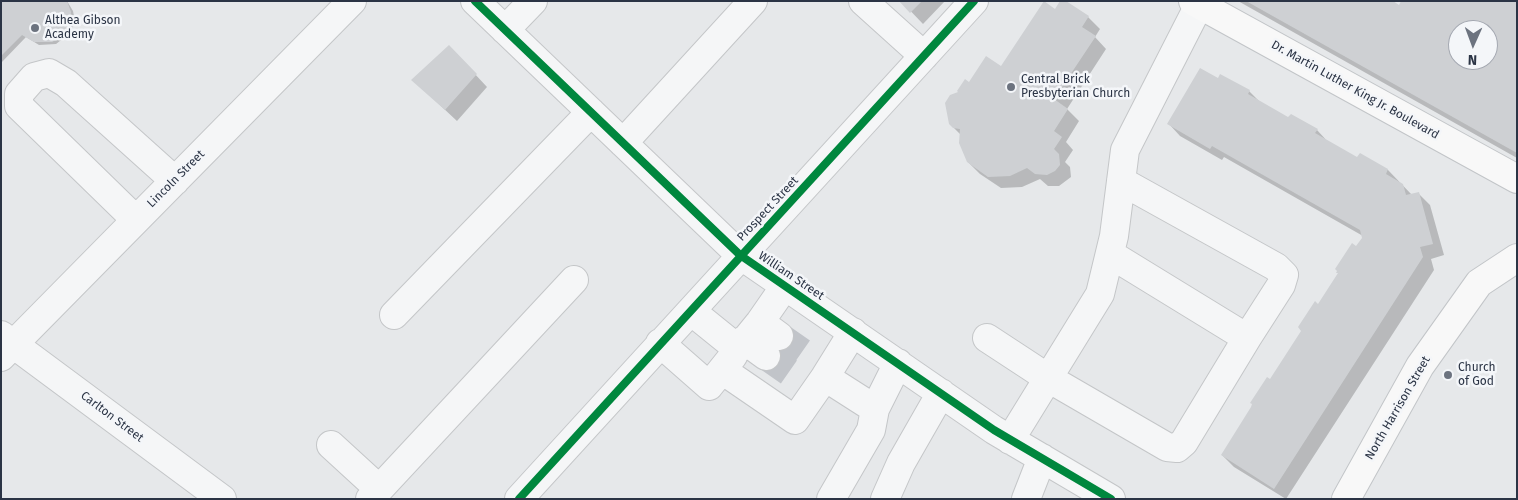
<!DOCTYPE html>
<html>
<head>
<meta charset="utf-8">
<style>
	body { margin:0 }
	#map { position:relative; width:1518px; height:500px; overflow:hidden; background:#e6e8ea; font-family:"Fira Sans",sans-serif }
	canvas { display:block }
	.frame { position:absolute; inset:0; border:2px solid #2b3445; pointer-events:none }
	.north { position:absolute; left:1448px; top:20px; width:50px; height:50px; box-sizing:border-box; background:#f4f6f9; border:1px solid #a4a8b1; border-radius:50%; rotate:182deg; font-size:14px; font-weight:700; line-height:20px; text-align:center; color:#2b3445 }
	.north::after { content:''; display:block; margin:auto; width:18px; height:22px; background:#6c737f; clip-path:polygon(50% 0,100% 100%,50% 72%,0 100%) }
</style>
</head>
<body>
<div id="map">
<canvas width="1518" height="500"></canvas>
<div class="frame"></div>
<div class="north">N</div>
</div>
<script>
const ctx = document.querySelector('canvas').getContext('2d');
ctx.lineJoin = 'round';
function fillPath(path, color) {
  ctx.fillStyle = color;
  ctx.fill(path, 'evenodd');
}
function shape(rows) {
  const path = new Path2D();
  for (const r of rows) {
    path.moveTo(r[0], r[1]);
    for (let i = 2; i < r.length; i += 2) path.lineTo(r[i], r[i + 1]);
  }
  return path;
}
function trace(path, color, width, dash) {
  ctx.strokeStyle = color;
  ctx.lineWidth = width;
  ctx.lineCap = dash ? 'butt' : 'round';
  ctx.setLineDash(dash || []);
  ctx.stroke(path);
}
function write(font, color, halo, rows, align = 'center') {
  ctx.font = font + ' "Fira Sans",sans-serif';
  ctx.lineWidth = 5;
  ctx.setLineDash([]);
  ctx.textBaseline = 'middle';
  ctx.strokeStyle = halo;
  ctx.fillStyle = color;
  for (const [text, x, y, turn = 0] of rows) {
    ctx.save();
    ctx.translate(x, y);
    ctx.rotate((+turn || 0) * Math.PI / 180);
    ctx.textAlign = isNaN(turn) ? turn : align;
    if (halo) ctx.strokeText(text, 0, 0);
    ctx.fillText(text, 0, 0);
    ctx.restore();
  }
}
fillPath(shape([
	[1,1,67,1,73,11,74,16,72,29,69,34,56,44,39,45,26,37,1,63],
	[901,1,945,1,923,24],
	[1238,1,1391,1,1399,7,1517,1,1517,158],
	[1458,30,1488,30,1488,60,1458,60],
	[1055,10,1088,17,1100,29,1095,37,1106,49,1067,109,1079,121,1066,142,1073,150,1065,162,1070,167,1071,177,1059,186,1048,186,1040,179,1022,187,1001,188,980,174,968,162,961,135,950,124,960,92,969,84,1001,68],
	[460,58,487,87,457,121,413,80],
	[1218,80,1249,91,1261,103,1289,119,1317,130,1329,143,1357,159,1360,154,1388,170,1412,195,1418,193,1430,205,1444,255,1431,259,1434,270,1286,499,1234,467,1222,455,1363,238,1363,236,1224,157,1222,160,1180,136,1169,124]
]), '#0003');
fillPath(shape([
	[1,1,67,1,71,12,69,26,62,36,52,42,34,42,22,35,1,56],
	[899,1,922,1,910,13],
	[1044,1,1055,9,1060,1,1066,1,1089,16,1082,27,1096,36,1054,99,1068,109,1054,131,1062,137,1054,149,1059,154,1060,165,1055,171,1047,175,1035,174,1027,168,1010,176,988,177,967,162,959,143,960,129,953,128,949,124,945,103,950,95,958,92,957,91,965,79,969,82,986,56,1001,66],
	[1246,1,1393,1,1399,5,1401,1,1517,1,1517,153],
	[1458,30,1488,30,1488,60,1458,60],
	[449,45,477,74,445,110,411,80],
	[1200,68,1218,78,1220,74,1250,90,1248,94,1288,117,1291,114,1318,129,1315,133,1357,157,1360,153,1388,169,1386,174,1403,184,1406,195,1419,192,1433,244,1420,247,1423,257,1274,489,1221,455,1251,407,1252,404,1250,403,1267,377,1270,379,1301,331,1298,327,1315,301,1318,304,1338,273,1336,273,1337,271,1335,269,1352,243,1356,246,1362,238,1360,230,1212,146,1210,149,1167,124]
]), '#ced0d3');
trace(shape([
	[779,336,809,357],
	[766,356,796,377]
]), '#c1c4c9', 28, [28, 14]);
const minor = shape([
	[475,1,740,255,994,430,1111,499],
	[863,1,924,56],
	[505,30,533,1],
	[623,143,753,1],
	[136,220,19,106,19,94,34,77,49,73,66,83,175,181],
	[1110,254,1247,338],
	[691,311,738,349,760,322,785,286],
	[394,315,591,112],
	[760,322,779,336],
	[1,335,222,499],
	[987,338,1048,378,1167,447,1177,448,1184,442,1247,338,1281,285,1284,275,1276,267,1121,181],
	[744,340,766,356],
	[660,343,709,386,733,356],
	[1,357,352,1],
	[722,370,795,420,825,377,853,332],
	[825,377,875,409],
	[1010,440,1100,294,1114,236,1125,150,1199,5],
	[331,445,379,489],
	[370,499,574,280],
	[519,499,974,1],
	[831,499,871,430,875,409,898,363],
	[885,499,901,463,941,393],
	[1026,499,1042,458]
]);
const major = shape([
	[1193,1,1517,179],
	[1346,499,1420,366,1479,283,1517,258]
]);
trace(minor, '#c4c6c8', 30);
trace(major, '#c2c5c8', 30);
trace(minor, '#f5f6f7', 28);
trace(major, '#f8f8f8', 28);
trace(shape([
	[475,1,740,255,994,430,1111,499],
	[519,499,974,1]
]), '#00873e', 8);
for (const [x, y, r, color] of [
	[35,28,5,"#6c737f"],
	[1011,87,5,"#6c737f"],
	[1448,375,5,"#6c737f"]
]) {
  const dot = new Path2D();
  dot.arc(x, y, r, 0, 2 * Math.PI);
  ctx.fillStyle = color;
  ctx.fill(dot);
  trace(dot, '#f4f6f9', 2);
}
write('12px', '#2b3445', '#f4f6f9', [
	["Althea Gibson",45,21],
	["Academy",45,35],
	["Central Brick",1021,80],
	["Presbyterian Church",1021,94],
	["Church",1458,368],
	["of God",1458,382]
], 'left');
write('12px', '#2b3445', '#f4f6f9', [
	["Dr. Martin Luther King Jr. Boulevard",1355,90,29],
	["Lincoln Street",176,179,-45],
	["Prospect Street",768,209,-47],
	["William Street",791,276,34],
	["North Harrison Street",1398,408,-60],
	["Carlton Street",112,417,37]
]);
</script>
</body>
</html>
